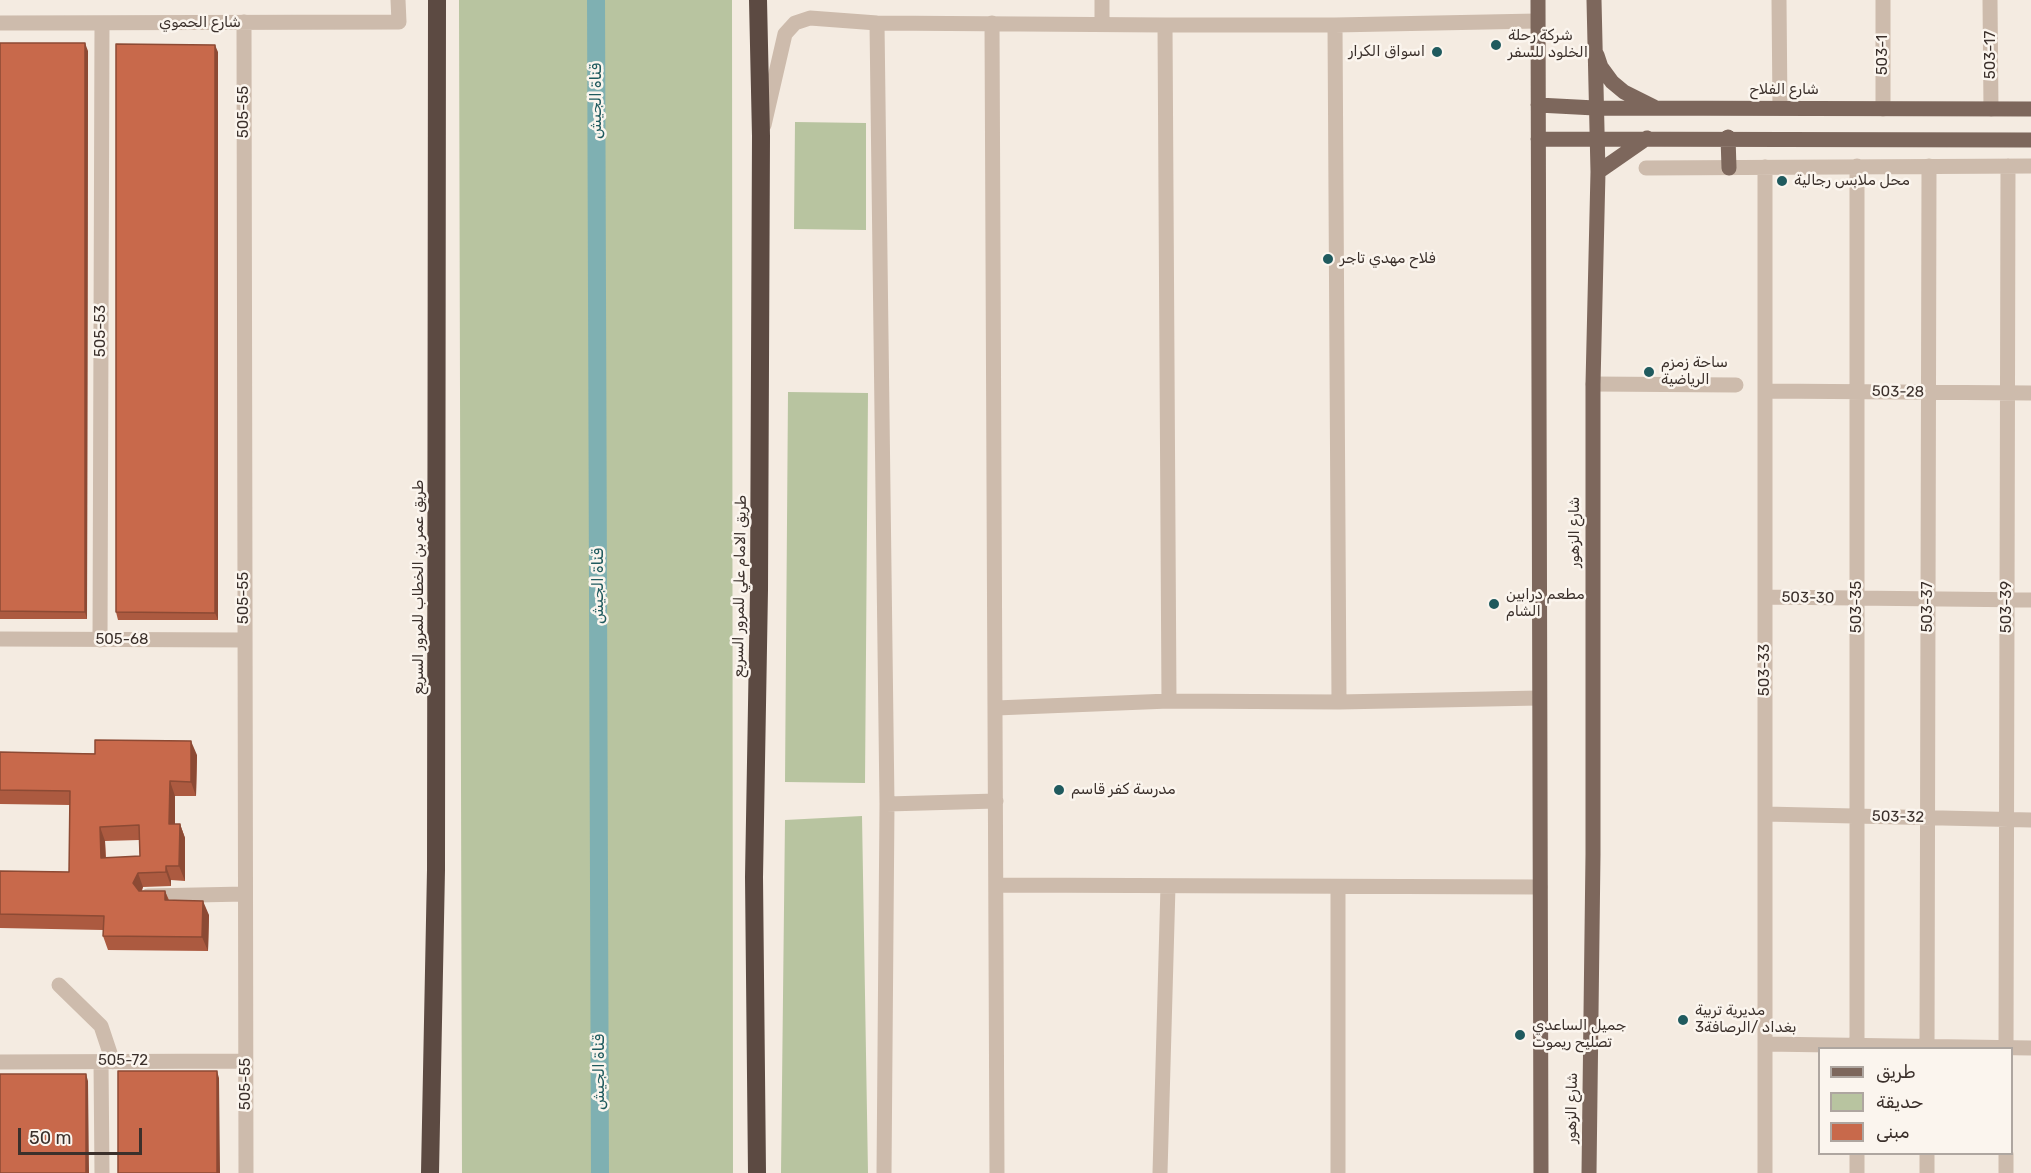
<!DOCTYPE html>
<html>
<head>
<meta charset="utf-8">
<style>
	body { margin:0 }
	#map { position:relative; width:2031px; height:1173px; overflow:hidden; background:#f4ebe1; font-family:Rubik,Cairo,sans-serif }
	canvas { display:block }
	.legend { position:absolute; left:1818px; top:1047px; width:195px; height:108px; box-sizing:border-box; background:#fbf5ee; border:2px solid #aea6a0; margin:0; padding:8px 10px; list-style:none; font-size:18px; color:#3b302b }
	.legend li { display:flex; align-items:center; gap:12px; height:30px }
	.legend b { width:30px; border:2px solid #aea6a0 }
	.scale { position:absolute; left:18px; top:1128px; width:124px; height:27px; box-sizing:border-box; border:3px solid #3b302b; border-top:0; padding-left:8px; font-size:18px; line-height:21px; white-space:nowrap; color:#3b302b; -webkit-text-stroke:4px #fbf5ee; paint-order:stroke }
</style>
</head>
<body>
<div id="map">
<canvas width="2031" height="1173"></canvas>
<ul class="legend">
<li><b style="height:8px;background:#7d675c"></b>طريق</li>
<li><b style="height:16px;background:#b8c4a0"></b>حديقة</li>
<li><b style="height:16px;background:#c8694b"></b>مبنى</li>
</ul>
<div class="scale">50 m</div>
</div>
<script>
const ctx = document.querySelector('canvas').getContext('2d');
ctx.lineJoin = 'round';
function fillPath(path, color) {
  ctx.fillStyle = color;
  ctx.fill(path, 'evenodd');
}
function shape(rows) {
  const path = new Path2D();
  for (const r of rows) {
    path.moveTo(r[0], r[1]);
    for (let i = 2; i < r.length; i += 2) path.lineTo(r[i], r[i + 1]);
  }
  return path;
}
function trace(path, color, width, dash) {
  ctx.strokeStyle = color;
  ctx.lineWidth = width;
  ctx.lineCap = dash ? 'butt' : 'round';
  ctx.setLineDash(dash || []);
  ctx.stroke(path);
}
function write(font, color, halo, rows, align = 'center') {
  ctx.font = font + ' Rubik,Cairo,sans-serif';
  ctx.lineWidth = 5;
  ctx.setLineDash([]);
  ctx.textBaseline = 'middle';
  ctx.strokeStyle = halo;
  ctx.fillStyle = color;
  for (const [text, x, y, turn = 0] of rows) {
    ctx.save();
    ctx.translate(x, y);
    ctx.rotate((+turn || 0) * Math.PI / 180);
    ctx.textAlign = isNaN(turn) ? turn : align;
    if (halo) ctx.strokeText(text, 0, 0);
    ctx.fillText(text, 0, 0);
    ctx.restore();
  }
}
fillPath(shape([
	[459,0,732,0,733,1173,462,1173],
	[795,122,866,123,866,230,794,229],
	[788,392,868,393,865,783,785,782],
	[862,816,868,1173,781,1173,785,820]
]), '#b8c4a0');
trace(shape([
	[596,0,600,1173]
]), '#7fb0b2', 18);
trace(shape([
	[1102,0,1102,24],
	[1779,0,1780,108],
	[1990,0,1991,109],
	[244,22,246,1173],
	[0,23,399,22,398,0],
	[877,23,887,804,884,1173],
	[992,23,997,1173],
	[1165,25,1169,701],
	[1335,25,1339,702],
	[1883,109,1883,0],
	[764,125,785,34,795,23,810,18,877,23,1165,25,1335,25,1537,21],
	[1857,166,1857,1048],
	[1765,167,1765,1173],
	[1646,168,2031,166],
	[1593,384,1736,385],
	[1765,391,2031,393],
	[1765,597,2031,600],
	[0,639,244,640],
	[100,640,102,23],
	[996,708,1169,701,1339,702,1539,698],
	[887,804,996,801],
	[1765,814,2031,820],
	[997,885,1540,887],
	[148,896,245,894],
	[59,985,101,1026,113,1062],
	[1765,1044,2031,1048],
	[1927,1048,1929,166],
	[2006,1048,2008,166],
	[0,1062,246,1061],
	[101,1062,102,1173],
	[1160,1173,1168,886],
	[1338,1173,1338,887],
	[1857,1173,1857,1154],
	[1927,1173,1927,1154],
	[2006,1173,2006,1154]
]), '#cdbbac', 15);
trace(shape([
	[1538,0,1541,1173],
	[1597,55,1601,67,1612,82,1624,92,1654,107],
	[1538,105,1595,108,2031,109],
	[1728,137,1729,168],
	[1538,139,2031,140],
	[1598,172,1647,138],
	[1589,1173,1593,854,1593,384,1598,172,1594,0]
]), '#7d675c', 15);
trace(shape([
	[430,1173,436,870,437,0],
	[757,1173,754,877,759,590,761,136,758,0]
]), '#5c4a42', 18);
fillPath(shape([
	[0,43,88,51,87,619,0,619],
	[218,52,218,620,118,620,116,612],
	[0,752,197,755,196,796,175,796,175,824,180,824,185,838,185,881,171,880,171,886,143,887,142,891,165,891,169,900,209,915,208,951,108,950,103,936,103,930,0,928,0,871,69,872,70,805,0,804],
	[139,840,140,856,106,858,105,841]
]), '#ac5a40');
fillPath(shape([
	[85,43,88,51,87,619,85,612],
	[215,45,218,52,218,620,215,613],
	[191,741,197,755,196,796,191,782],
	[170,781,175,796,175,838,169,824],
	[180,824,185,838,185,881,179,866],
	[100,827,105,841,106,872,101,858],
	[166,866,171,880,171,886,166,872],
	[138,873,143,887,138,897,133,883],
	[165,891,170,905,165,900],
	[203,901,209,915,208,951,202,937],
	[217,1071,219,1078,220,1173,217,1173],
	[86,1074,88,1081,89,1173,86,1173]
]), '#8c4a34');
const building = shape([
	[0,43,85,43,85,612,0,611,0,43],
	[116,44,215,45,215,613,116,612,116,44],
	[95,740,191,741,191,782,170,781,169,824,180,824,179,866,166,866,166,872,138,873,133,883,139,891,165,891,165,900,203,901,202,937,103,936,104,916,0,914,0,871,69,872,70,791,0,790,0,752,95,754,95,740],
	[139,825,140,856,101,858,100,827,139,825],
	[118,1071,217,1071,217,1173,118,1173,118,1071],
	[0,1074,86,1074,86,1173,0,1173,0,1074]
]);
fillPath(building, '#c8694b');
trace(building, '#8c4a34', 1.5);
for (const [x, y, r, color] of [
	[1496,45,6,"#1f5a5e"],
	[1437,52,6,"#1f5a5e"],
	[1782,181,6,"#1f5a5e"],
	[1328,259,6,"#1f5a5e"],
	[1649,372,6,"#1f5a5e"],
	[1494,604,6,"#1f5a5e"],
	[1059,790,6,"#1f5a5e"],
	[1683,1020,6,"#1f5a5e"],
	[1520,1035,6,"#1f5a5e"]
]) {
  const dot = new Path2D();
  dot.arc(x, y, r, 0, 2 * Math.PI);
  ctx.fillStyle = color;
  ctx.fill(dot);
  trace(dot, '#fbf5ee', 2);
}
write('15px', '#3b302b', '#fbf5ee', [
	["شارع الحموي",200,23],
	["503-1",1883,55,-90],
	["503-17",1991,55,-90],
	["شارع الفلاح",1784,90],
	["505-55",244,112,-90],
	["505-53",101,331,-90],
	["503-28",1898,392,1],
	["شارع الزهور",1575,532,-90],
	["طريق الامام علي للمرور السريع",740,586,-89],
	["طريق عمر بن الخطاب للمرور السريع",419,587,-90],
	["505-55",244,598,-90],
	["503-30",1808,598,1],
	["503-35",1857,607,-90],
	["503-37",1928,607,-90],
	["503-39",2007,607,-90],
	["505-68",122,640],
	["503-33",1765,670,-90],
	["503-32",1898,817,1],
	["505-72",123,1061],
	["505-55",246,1084,-90],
	["شارع الزهور",1572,1108,-89]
]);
write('15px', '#3b302b', '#fbf5ee', [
	["شركة رحلة",1508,36],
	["الخلود للسفر",1508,53],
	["اسواق الكرار",1425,52,"right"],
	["محل ملابس رجالية",1794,181],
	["فلاح مهدي تاجر",1340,259],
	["ساحة زمزم",1661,363],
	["الرياضية",1661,380],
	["مطعم درابين",1506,595],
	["الشام",1506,612],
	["مدرسة كفر قاسم",1071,790],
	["مديرية تربية",1695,1011],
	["بغداد /الرصافة3",1695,1028],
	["جميل الساعدي",1532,1026],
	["تصليح ريموت",1532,1043]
], 'left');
write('italic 16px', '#1f5a5e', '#fbf5ee', [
	["قناة الجيش",596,101,-90],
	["قناة الجيش",598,586,-90],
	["قناة الجيش",599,1072,-90]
]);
</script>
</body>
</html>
